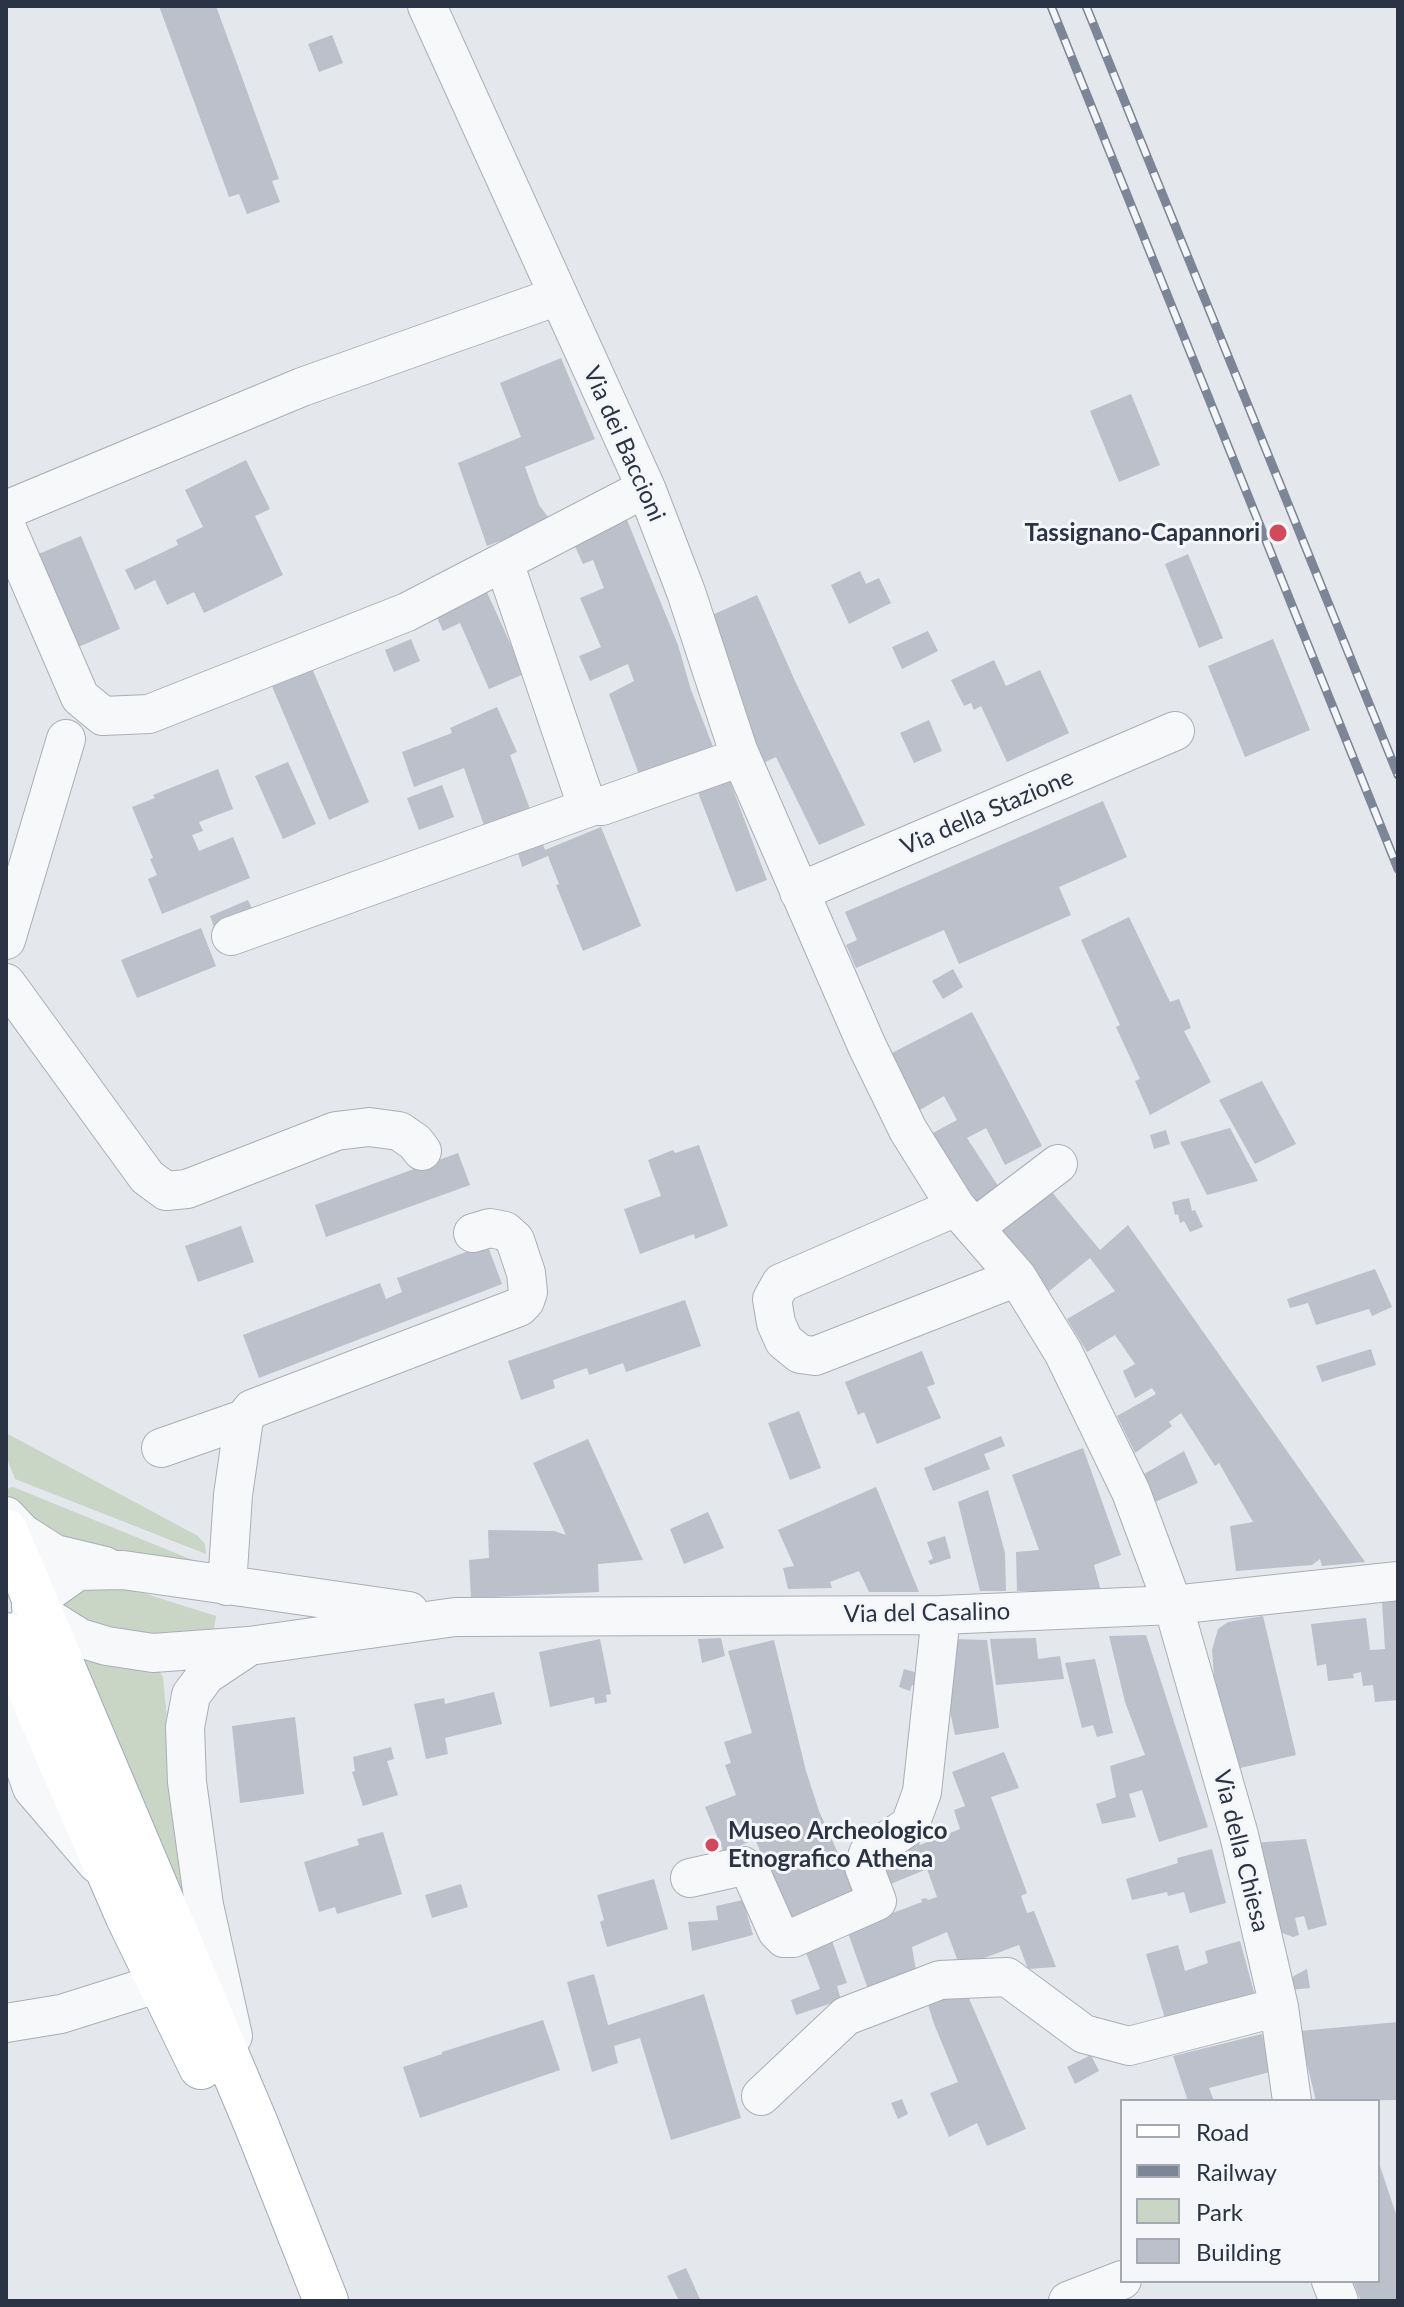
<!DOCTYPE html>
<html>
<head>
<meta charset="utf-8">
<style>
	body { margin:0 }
	#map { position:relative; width:1404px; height:2307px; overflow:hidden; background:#e4e7ec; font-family:Lato,sans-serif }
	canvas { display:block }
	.frame { position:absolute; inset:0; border:8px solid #2b3445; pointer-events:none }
	.legend { position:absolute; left:1120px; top:2099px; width:260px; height:184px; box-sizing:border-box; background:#f4f6f9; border:2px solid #a4a8b1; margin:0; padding:10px 14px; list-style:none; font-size:24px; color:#2b3445 }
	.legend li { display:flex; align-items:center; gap:16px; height:40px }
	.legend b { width:40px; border:2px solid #a4a8b1 }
</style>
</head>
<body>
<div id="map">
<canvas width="1404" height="2307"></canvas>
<div class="frame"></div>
<ul class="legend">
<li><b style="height:10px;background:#fff"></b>Road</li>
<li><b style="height:10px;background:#7d8696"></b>Railway</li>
<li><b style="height:22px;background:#c9d6c5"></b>Park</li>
<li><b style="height:22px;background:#bbc0ca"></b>Building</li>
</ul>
</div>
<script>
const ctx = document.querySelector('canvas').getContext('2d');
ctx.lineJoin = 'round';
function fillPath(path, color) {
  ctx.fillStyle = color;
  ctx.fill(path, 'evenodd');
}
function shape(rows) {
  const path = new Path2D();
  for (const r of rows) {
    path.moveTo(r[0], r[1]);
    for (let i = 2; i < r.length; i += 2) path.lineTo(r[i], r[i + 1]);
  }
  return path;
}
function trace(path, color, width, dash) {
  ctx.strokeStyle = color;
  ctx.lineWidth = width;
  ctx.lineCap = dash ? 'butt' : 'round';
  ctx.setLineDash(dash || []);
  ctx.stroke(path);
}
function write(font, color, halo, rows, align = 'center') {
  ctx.font = font + ' Lato,sans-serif';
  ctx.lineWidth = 6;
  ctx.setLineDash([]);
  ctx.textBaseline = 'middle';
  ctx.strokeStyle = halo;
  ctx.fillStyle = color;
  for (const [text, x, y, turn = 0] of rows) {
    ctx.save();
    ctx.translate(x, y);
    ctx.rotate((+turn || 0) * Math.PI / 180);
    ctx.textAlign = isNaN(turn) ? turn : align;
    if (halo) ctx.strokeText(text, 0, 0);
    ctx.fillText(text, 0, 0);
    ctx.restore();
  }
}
fillPath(shape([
	[6,1433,198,1536,205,1544,206,1554,15,1479,6,1456],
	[13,1487,200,1563,201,1566,53,1540,12,1505,6,1489],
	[95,1586,111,1586,140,1592,216,1616,214,1630,158,1638,105,1631,56,1608,75,1593],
	[63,1642,159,1671,163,1677,172,1771,198,1930]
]), '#c9d6c5');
fillPath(shape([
	[159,6,216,6,279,179,272,181,280,202,247,214,239,194,229,197],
	[332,35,343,63,319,72,308,44],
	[561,358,595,439,525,467,539,505,551,521,487,546,458,463,521,437,500,383],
	[1131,394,1160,465,1119,482,1090,411],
	[246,460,270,509,255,516,283,575,204,613,194,592,167,605,155,580,135,590,125,570,178,545,176,540,203,527,185,490],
	[625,515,678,645,691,690,717,757,643,785,609,694,634,681,628,664,590,681,579,656,601,647,580,598,604,588,593,560,583,564,573,542],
	[81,536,120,629,69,651,29,558],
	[1188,554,1223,638,1199,648,1165,564],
	[860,571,866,584,879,578,891,603,849,624,831,585],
	[486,590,524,674,489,689,460,623,443,631,434,611],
	[757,595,795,681,865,825,819,845,776,757,761,764,710,616],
	[928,631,938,651,902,669,892,647],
	[411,639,420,661,394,672,385,650],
	[1273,639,1310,730,1245,757,1208,666],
	[994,660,1006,686,1040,670,1069,733,1007,762,981,706,974,710,971,703,964,706,951,680],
	[311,666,369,802,329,820,271,684],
	[497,707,517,752,510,755,545,850,601,827,641,926,583,951,556,885,559,884,548,856,522,867,517,849,488,837,464,768,414,787,402,752,452,733,450,728],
	[929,720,942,751,914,763,900,733],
	[288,762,316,824,283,839,255,776],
	[218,769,233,809,199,822,203,831,192,835,199,851,233,837,250,878,162,914,148,879,157,875,150,859,153,858,132,807,155,798,153,795],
	[728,776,767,880,736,892,696,787],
	[442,785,454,817,419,830,407,798],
	[1103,801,1127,857,1059,887,1071,915,959,964,944,930,856,968,846,945,857,940,845,912],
	[248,900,254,913,215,930,210,916],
	[1129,917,1170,1002,1179,999,1191,1028,1184,1031,1211,1082,1150,1115,1135,1081,1140,1079,1116,1027,1120,1025,1081,940],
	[201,928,216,966,137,998,121,960],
	[953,969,963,987,943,999,932,981],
	[972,1012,1042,1146,1005,1165,986,1128,967,1138,1000,1189,979,1204,947,1162,931,1134,957,1120,944,1096,918,1111,890,1054],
	[1262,1081,1296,1144,1255,1164,1219,1100],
	[1230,1128,1258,1181,1207,1195,1180,1142],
	[1166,1130,1170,1144,1154,1149,1150,1135],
	[699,1145,728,1226,695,1239,694,1234,640,1254,624,1209,661,1196,648,1160,673,1150,675,1153],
	[458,1153,470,1185,326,1237,315,1205],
	[1046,1185,1100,1250,1128,1225,1365,1562,1322,1566,1320,1559,1312,1565,1236,1571,1230,1526,1253,1522,1219,1463,1215,1466,1181,1413,1169,1422,1172,1426,1135,1453,1117,1416,1156,1394,1152,1388,1135,1398,1123,1371,1135,1364,1115,1335,1087,1352,1067,1319,1115,1291,1090,1258,1048,1292,994,1222],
	[1189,1198,1192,1211,1195,1210,1203,1227,1190,1232,1184,1221,1180,1223,1178,1214,1175,1215,1172,1202],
	[241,1226,254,1262,198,1282,185,1246],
	[487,1244,502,1284,259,1378,243,1335,380,1283,386,1299,402,1292,397,1278],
	[1375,1269,1392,1307,1372,1316,1369,1309,1316,1325,1308,1303,1290,1308,1287,1299],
	[685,1300,701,1346,626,1372,623,1363,589,1375,587,1368,553,1380,555,1388,521,1400,508,1361],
	[1371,1349,1376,1365,1322,1382,1316,1366],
	[922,1351,935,1384,927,1387,941,1418,877,1444,864,1412,858,1415,845,1382],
	[799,1411,821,1468,790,1480,768,1423],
	[1001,1436,1005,1446,984,1454,990,1469,933,1491,924,1468],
	[588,1439,643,1560,598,1564,599,1592,471,1598,469,1560,489,1558,488,1530,554,1531,566,1535,533,1463],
	[1083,1448,1121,1555,1094,1565,1101,1591,1017,1591,1016,1552,1039,1550,1012,1475],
	[1184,1451,1198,1483,1155,1502,1144,1474],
	[876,1487,919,1592,869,1592,859,1571,830,1582,832,1588,788,1589,783,1568,794,1566,778,1530],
	[988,1490,1005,1553,1006,1591,980,1591,958,1502],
	[708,1512,724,1548,684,1564,670,1529],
	[945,1536,951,1558,930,1565,928,1561,933,1559,927,1542],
	[1398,1600,1398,1700,1375,1702,1373,1685,1363,1686,1361,1672,1353,1674,1354,1678,1328,1681,1326,1664,1317,1666,1311,1624,1366,1618,1370,1650,1385,1649,1382,1602],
	[1263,1616,1296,1755,1236,1769,1214,1676,1212,1650,1218,1629,1228,1622],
	[1146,1635,1208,1827,1159,1842,1142,1790,1129,1794,1136,1817,1102,1824,1096,1804,1116,1797,1110,1766,1145,1755,1125,1702,1109,1636],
	[721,1638,725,1656,702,1663,698,1639],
	[1036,1638,1038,1659,1060,1656,1064,1679,996,1685,990,1639],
	[600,1639,611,1694,606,1695,607,1702,595,1704,594,1697,550,1707,539,1652],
	[953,1639,987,1640,999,1728,955,1735,945,1687],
	[774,1640,806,1771,819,1811,859,1900,792,1930,755,1839,724,1853,705,1807,736,1795,725,1765,731,1763,724,1742,752,1733,728,1651],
	[1095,1659,1113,1733,1097,1737,1093,1725,1082,1728,1065,1663],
	[904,1669,921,1674,917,1687,912,1685,910,1691,899,1687],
	[494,1692,502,1724,445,1738,448,1754,426,1759,414,1704,444,1698,445,1704],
	[295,1717,304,1794,240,1803,232,1726],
	[391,1747,394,1759,387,1761,398,1795,363,1806,352,1772,355,1771,353,1757],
	[1004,1752,1019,1788,991,1797,1027,1893,1021,1896,1027,1913,1034,1911,1056,1967,1028,1969,1019,1945,960,1967,947,1932,912,1947,917,1976,869,1992,847,1930,922,1902,921,1899,926,1898,928,1900,937,1897,927,1869,886,1886,875,1863,917,1841,920,1845,960,1829,954,1810,965,1806,952,1772],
	[383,1832,402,1894,337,1914,335,1907,319,1912,304,1862,359,1845,357,1839],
	[1306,1839,1327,1925,1308,1930,1304,1916,1295,1918,1299,1935,1293,1937,1277,1931,1253,1843],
	[1212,1849,1226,1903,1190,1913,1184,1892,1168,1896,1167,1892,1132,1900,1126,1879,1178,1863,1177,1858],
	[654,1879,668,1929,607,1947,600,1922,604,1920,597,1895],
	[461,1884,468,1907,432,1918,425,1895],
	[743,1900,753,1935,692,1951,688,1922,718,1920,716,1906],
	[831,1938,847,1983,837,1986,841,2000,796,2015,791,2000,820,1989,805,1950],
	[1240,1941,1257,2003,1168,2029,1146,1954,1178,1945,1185,1971,1208,1963,1205,1951],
	[1307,1969,1310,1988,1289,1990,1290,1978],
	[594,1974,608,2025,704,1994,741,2118,671,2140,640,2038,614,2046,618,2063,592,2072,567,1982],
	[964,1987,1026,2129,987,2146,977,2123,949,2137,930,2093,958,2082,934,2024,925,1995],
	[543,2020,560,2070,420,2118,403,2067,442,2054,442,2052],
	[1398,2022,1398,2100,1316,2101,1299,2031],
	[1262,2034,1270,2072,1209,2088,1214,2101,1188,2101,1173,2056],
	[1091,2055,1099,2071,1075,2084,1067,2067],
	[902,2099,908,2114,898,2119,891,2103],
	[1378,2160,1398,2220,1398,2301,1361,2301,1353,2281,1378,2281],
	[686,2268,699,2297,701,2301,679,2301,667,2276]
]), '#bbc0ca');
const minor = shape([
	[427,6,646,488,686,592,738,750,867,1046,908,1130,956,1207,1017,1277,1063,1352,1131,1492,1173,1605,1239,1835,1279,2007,1292,2101],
	[6,510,302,387,558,296],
	[6,526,80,697,103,716,149,714,407,612,646,488],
	[509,577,584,797,593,806],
	[799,892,1175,731],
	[231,936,593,806,602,806,741,757],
	[6,940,66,739],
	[6,983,147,1177,166,1191,187,1189,336,1131,369,1127,399,1131,415,1142,422,1151],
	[956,1207,781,1283,772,1299,776,1323,784,1341,800,1354,815,1356,1017,1277],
	[974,1228,1058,1164],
	[161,1448,244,1419],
	[6,1516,22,1533,55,1554,105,1566],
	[227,1586,233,1495,244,1419,252,1409,519,1307,525,1301,528,1292,526,1273,515,1240,505,1231,490,1228,473,1233],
	[31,1607,80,1638,107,1646,153,1653,249,1646,455,1617,941,1615,1173,1605,1398,1581],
	[25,1628,45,1594,78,1571,123,1570,409,1611],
	[13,1671,25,1768,32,1788,97,1864],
	[690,1878,743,1866,752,1875,777,1931,784,1938,793,1938,877,1901,864,1867,868,1854,910,1825,922,1792,941,1615],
	[6,2023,61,2014,188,1974],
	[233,2036,204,1905,187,1782,185,1727,191,1695,206,1675,248,1647],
	[761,2096,846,2016,940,1980,1007,1977,1084,2034,1129,2046,1279,2007],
	[1331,2281,1339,2301],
	[1068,2301,1122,2280]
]);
const major = shape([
	[6,1532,256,2124,326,2301],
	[6,1635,128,1917,201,2067]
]);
trace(minor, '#a9aeb7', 40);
trace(major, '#a3abb8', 46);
trace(minor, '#f7f8fa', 38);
trace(major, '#fff', 44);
const rail = shape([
	[1051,6,1398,869],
	[1086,6,1398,775]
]);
trace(rail, '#7d8696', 9);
trace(rail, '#f4f6f9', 6, [18]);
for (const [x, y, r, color] of [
	[1278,533,10,"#d1495b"],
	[712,1845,8,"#d1495b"]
]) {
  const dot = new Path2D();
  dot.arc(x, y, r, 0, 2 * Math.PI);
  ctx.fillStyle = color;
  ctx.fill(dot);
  trace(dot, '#f4f6f9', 3);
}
write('24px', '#2b3445', '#f4f6f9', [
	["Via dei Baccioni",624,444,66],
	["Via della Stazione",987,812,-23],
	["Via del Casalino",927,1613,-1],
	["Via della Chiesa",1241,1851,76]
]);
write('bold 24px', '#2b3445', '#f4f6f9', [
	["Tassignano-Capannori",1260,533],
	["Museo Archeologico",728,1831,"left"],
	["Etnografico Athena",728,1859,"left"]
], 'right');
</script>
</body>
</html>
